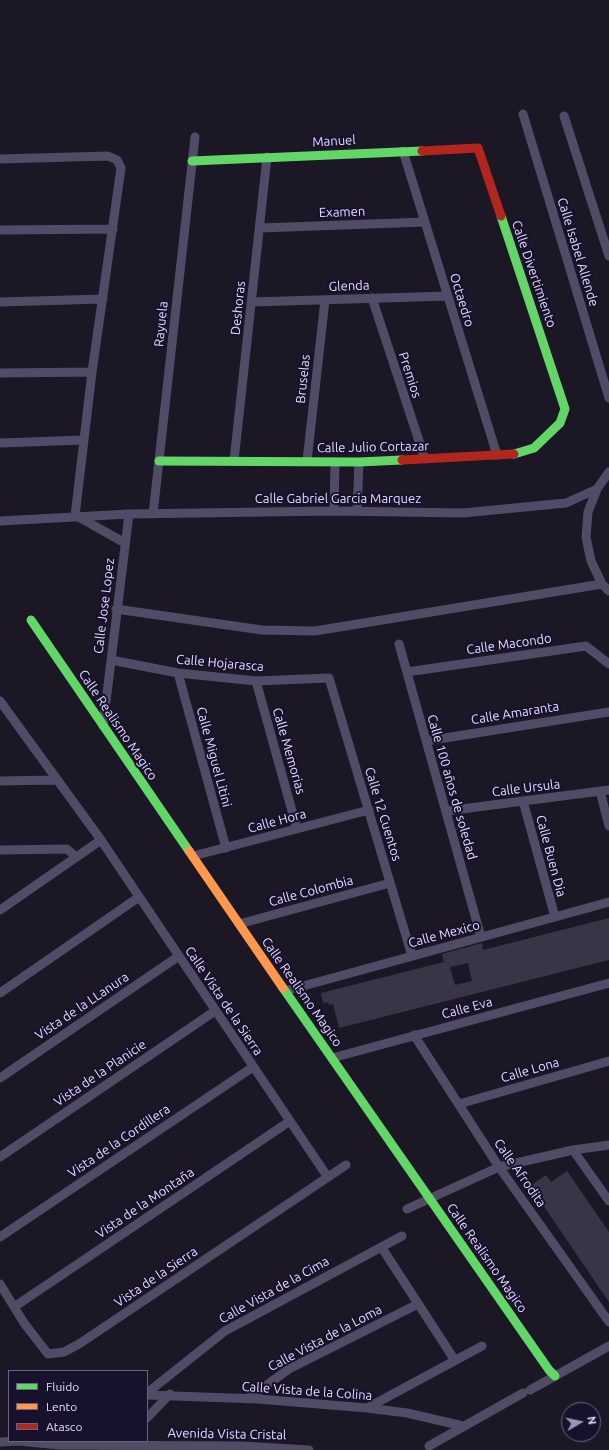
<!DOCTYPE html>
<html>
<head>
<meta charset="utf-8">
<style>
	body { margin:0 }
	#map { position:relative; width:609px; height:1450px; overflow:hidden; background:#1b1725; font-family:Ubuntu,sans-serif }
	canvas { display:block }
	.legend { position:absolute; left:8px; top:1370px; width:140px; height:72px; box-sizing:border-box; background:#18112b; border:1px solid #696280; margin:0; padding:5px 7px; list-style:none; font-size:12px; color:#e3dbff }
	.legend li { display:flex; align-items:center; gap:8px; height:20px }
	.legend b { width:20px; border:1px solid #696280 }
	.north { position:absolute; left:561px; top:1402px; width:40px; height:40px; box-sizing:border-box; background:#18112b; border:1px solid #696280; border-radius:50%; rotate:81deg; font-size:11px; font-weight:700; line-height:16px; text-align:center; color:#e3dbff }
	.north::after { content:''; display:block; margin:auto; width:14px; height:18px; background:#9d96b3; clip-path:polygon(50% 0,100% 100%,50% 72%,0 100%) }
</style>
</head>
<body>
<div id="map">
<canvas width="609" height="1450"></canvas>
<ul class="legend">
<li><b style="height:5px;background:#63d668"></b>Fluido</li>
<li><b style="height:5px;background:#ff974d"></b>Lento</li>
<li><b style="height:5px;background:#b3261e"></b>Atasco</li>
</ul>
<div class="north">N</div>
</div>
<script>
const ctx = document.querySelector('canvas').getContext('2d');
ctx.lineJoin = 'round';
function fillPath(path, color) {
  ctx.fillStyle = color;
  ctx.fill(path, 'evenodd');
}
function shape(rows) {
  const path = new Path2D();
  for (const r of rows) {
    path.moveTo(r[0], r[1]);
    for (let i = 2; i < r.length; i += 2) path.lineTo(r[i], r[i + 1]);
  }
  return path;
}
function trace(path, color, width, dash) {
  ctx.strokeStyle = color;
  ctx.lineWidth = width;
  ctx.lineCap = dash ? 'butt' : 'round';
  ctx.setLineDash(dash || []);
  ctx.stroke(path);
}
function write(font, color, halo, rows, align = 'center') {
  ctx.font = font + ' Ubuntu,sans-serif';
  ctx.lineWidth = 4;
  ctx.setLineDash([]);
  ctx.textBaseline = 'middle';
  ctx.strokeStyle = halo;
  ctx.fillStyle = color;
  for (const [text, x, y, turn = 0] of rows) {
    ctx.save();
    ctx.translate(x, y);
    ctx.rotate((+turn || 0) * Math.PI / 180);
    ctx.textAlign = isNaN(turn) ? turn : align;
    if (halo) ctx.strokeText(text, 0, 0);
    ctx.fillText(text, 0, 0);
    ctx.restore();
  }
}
fillPath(shape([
	[609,918,609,960,339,1028,333,1004,329,1005,328,1002,323,1003,321,993,444,962,442,954,482,943,483,950],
	[468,963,472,981,455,985,450,967],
	[567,1171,609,1232,609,1302,530,1186,546,1175,551,1182]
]), '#3a3546');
trace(shape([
	[523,114,609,398],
	[564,116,609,256],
	[403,151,497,455],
	[0,159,108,156,117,160,121,168,92,372,75,516],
	[260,228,425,222],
	[0,230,113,229],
	[372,298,425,459],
	[0,302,103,299],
	[252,302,448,296],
	[0,373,92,372],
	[0,443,84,440],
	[234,461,267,157],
	[307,461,325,300],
	[609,472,597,489,588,512,586,537,591,561,602,584,609,591],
	[334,511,335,462],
	[357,511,359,462],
	[153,514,195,137],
	[77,516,125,543],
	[0,521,129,514,334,511,463,513,566,503,597,489],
	[116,609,262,630,315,631,602,584],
	[399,644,481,937],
	[111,660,178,673,256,681,329,678,412,956],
	[407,672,586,646,609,664],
	[178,673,226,848],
	[256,681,297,829],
	[0,701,101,840,327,1176],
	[103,726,129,514],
	[426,741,609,712],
	[0,781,56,780],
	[600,791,609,826],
	[523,801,555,917],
	[446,811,609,790],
	[0,850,67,849,76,857],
	[193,856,369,810],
	[0,910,101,840],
	[239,924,390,883],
	[285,991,609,902],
	[0,993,139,897],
	[414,1035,499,1167,609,1322],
	[332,1058,609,983],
	[0,1078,179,956],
	[459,1104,609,1061],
	[573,1150,609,1201],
	[0,1157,215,1011],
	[407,1209,499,1167,573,1150,609,1145],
	[0,1237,253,1067],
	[382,1248,454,1359],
	[0,1284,24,1323,48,1354,64,1352,79,1344,346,1165],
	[14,1307,290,1121],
	[530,1390,609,1346],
	[147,1393,225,1331,402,1236],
	[147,1395,258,1399,367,1408,407,1413,463,1426],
	[247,1399,289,1369,418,1304],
	[367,1408,482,1346],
	[147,1418,170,1394],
	[0,1442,19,1441,59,1445,242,1446,309,1450],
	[429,1446,523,1393]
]), '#504c66', 9);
trace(shape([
	[192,161,422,151],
	[501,216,565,409,560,423,534,448,514,454],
	[159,461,359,462,402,460],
	[31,620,189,851],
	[283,988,549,1370,555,1376]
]), '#63d668', 9);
trace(shape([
	[189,851,283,988]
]), '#ff974d', 9);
trace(shape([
	[422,151,478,148,501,216],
	[402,460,514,454]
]), '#b3261e', 9);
write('13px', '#e3dbff', '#18112b', [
	["Manuel",334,141,-3],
	["Examen",342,212,-2],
	["Calle Isabel Allende",578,252,73],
	["Calle Divertimiento",534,274,71],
	["Glenda",349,286,-2],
	["Octaedro",462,300,73],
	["Deshoras",238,308,-84],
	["Rayuela",161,324,-84],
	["Premios",410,375,72],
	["Bruselas",303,379,-84],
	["Calle Julio Cortazar",373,447,-1],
	["Calle Gabriel Garcia Marquez",338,499],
	["Calle Jose Lopez",104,606,-83],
	["Calle Macondo",509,644,-8],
	["Calle Hojarasca",220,663,5],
	["Calle Amaranta",515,713,-9],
	["Calle Realismo Magico",118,725,56],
	["Calle Memorias",289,751,74],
	["Calle Miguel Litini",214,757,75],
	["Calle 100 años de soledad",452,787,74],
	["Calle Ursula",526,788,-7],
	["Calle 12 Cuentos",383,814,73],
	["Calle Hora",277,821,-15],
	["Calle Buen Dia",551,856,75],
	["Calle Colombia",311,891,-15],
	["Calle Mexico",444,934,-15],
	["Calle Realismo Magico",302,992,55],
	["Calle Vista de la Sierra",224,1001,56],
	["Vista de la LLanura",82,1006,-34],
	["Calle Eva",467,1008,-15],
	["Calle Lona",530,1070,-16],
	["Vista de la Planicie",100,1073,-34],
	["Vista de la Cordillera",119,1141,-34],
	["Calle Afrodita",520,1173,55],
	["Vista de la Montaña",145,1203,-34],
	["Calle Realismo Magico",487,1258,55],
	["Vista de la Sierra",156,1277,-34],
	["Calle Vista de la Cima",274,1290,-29],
	["Calle Vista de la Loma",325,1338,-28],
	["Calle Vista de la Colina",307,1391,4],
	["Avenida Vista Cristal",227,1434,1]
]);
</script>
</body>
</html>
